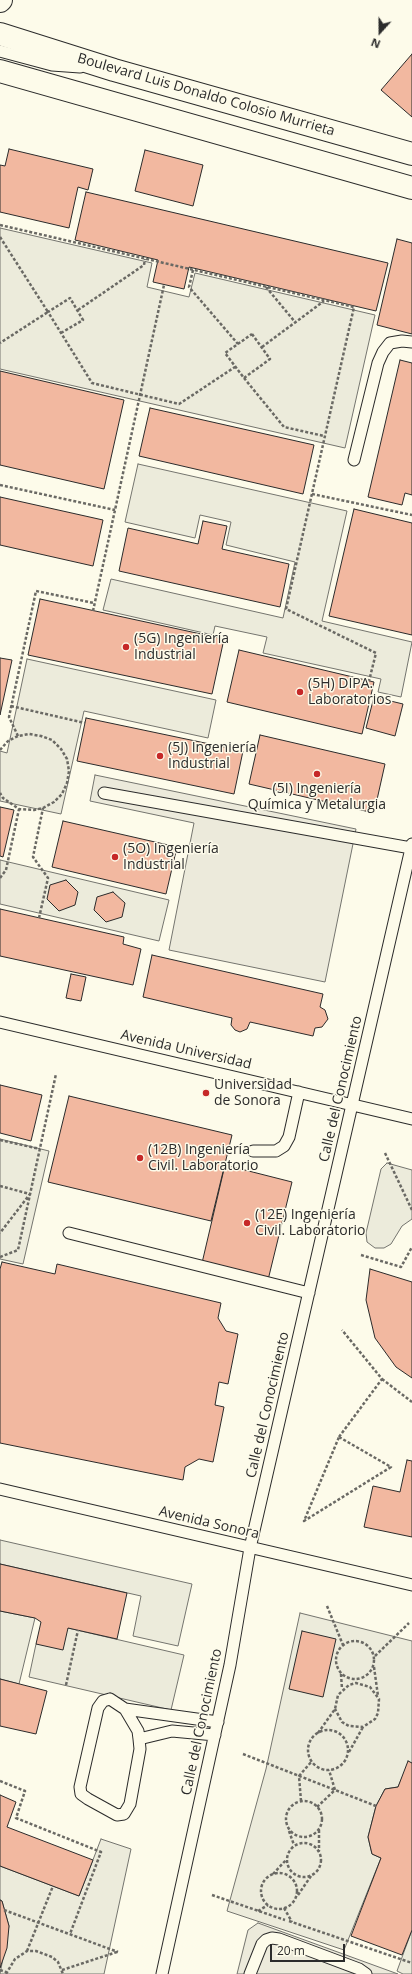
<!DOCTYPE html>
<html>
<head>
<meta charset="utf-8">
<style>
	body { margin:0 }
	#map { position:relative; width:412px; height:1974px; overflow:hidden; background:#fdfbea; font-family:"Open Sans",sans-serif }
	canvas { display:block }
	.north { position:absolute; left:360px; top:12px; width:40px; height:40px; -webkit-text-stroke:3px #fdfbea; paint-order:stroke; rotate:201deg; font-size:11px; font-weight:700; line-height:16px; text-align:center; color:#2b2b2b }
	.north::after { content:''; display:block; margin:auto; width:14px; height:18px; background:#2b2b2b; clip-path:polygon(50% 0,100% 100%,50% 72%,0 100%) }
	.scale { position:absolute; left:270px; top:1944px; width:75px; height:18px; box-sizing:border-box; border:2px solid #2b2b2b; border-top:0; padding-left:5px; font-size:12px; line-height:14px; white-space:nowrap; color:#2b2b2b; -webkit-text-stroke:3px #fdfbea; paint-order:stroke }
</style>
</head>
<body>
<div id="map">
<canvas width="412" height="1974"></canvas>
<div class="north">N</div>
<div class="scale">20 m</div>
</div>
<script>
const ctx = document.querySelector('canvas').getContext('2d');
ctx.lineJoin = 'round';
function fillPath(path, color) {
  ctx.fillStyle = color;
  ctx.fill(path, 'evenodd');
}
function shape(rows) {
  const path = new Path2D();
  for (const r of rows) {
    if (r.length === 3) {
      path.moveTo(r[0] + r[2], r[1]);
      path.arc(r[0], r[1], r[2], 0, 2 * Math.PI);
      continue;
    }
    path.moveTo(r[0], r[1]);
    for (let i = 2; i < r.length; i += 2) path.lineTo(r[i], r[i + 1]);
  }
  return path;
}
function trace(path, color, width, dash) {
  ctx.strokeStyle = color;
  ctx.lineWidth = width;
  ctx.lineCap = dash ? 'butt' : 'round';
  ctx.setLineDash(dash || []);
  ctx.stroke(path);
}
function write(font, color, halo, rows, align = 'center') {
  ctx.font = font + ' "Open Sans",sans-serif';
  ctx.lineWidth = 3;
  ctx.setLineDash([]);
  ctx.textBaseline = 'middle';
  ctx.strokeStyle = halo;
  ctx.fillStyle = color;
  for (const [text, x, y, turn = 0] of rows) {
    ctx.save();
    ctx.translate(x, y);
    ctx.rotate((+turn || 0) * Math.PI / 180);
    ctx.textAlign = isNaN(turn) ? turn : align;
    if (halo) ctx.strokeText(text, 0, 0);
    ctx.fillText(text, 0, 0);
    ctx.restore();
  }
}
const green = shape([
	[0,228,152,263,147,287,189,297,195,273,375,315,345,448,0,369,0,228],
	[138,464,347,511,322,621,412,642,401,697,378,692,381,679,263,653,267,637,215,626,213,635,103,610,111,579,283,618,295,562,226,545,231,522,200,515,195,538,125,522,138,464],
	[27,659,216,700,208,738,84,711,61,814,0,801,0,751,7,753,27,659],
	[0,860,169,900,159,941,0,904,0,860],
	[0,1139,49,1151,23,1264,0,1259,0,1139],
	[387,1163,412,1170,412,1219,402,1226,391,1244,384,1248,375,1248,367,1242,366,1233,381,1169,387,1163],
	[0,1540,192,1584,178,1646,133,1636,141,1596,0,1564,0,1540],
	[0,1611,35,1618,19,1684,0,1679,0,1611],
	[300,1613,412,1641,412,1763,409,1762,398,1787,385,1789,376,1806,368,1837,372,1854,381,1858,344,1950,227,1911,266,1769,300,1613],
	[68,1628,184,1655,171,1710,29,1677,36,1644,68,1628],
	[101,1839,131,1849,104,1974,0,1974,9,1926,2,1901,0,1900,0,1866,79,1896,101,1839],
	[412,1930,412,1974,403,1974,397,1971,412,1930]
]);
fillPath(green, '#ecebdb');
trace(green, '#74746e', 1);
const parking = shape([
	[95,775,356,829,325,982,169,950,194,823,90,801,95,775],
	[258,1923,398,1974,237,1974,248,1930,258,1923]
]);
fillPath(parking, '#eceadb');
trace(parking, '#74746e', 1);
const building = shape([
	[412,54,412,117,381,90,412,54],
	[9,149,93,169,88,190,78,187,69,228,0,212,0,165,5,166,9,149],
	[145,150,203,165,193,206,135,191,145,150],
	[86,192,388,263,376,311,189,267,184,289,153,282,158,260,75,240,86,192],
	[397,239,412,243,412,334,377,325,397,239],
	[400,360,412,363,412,495,405,493,402,505,368,497,400,360],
	[0,371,124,400,104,489,0,465,0,371],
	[150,408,314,445,303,494,139,456,150,408],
	[0,497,103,520,93,566,0,545,0,497],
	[354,509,412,523,412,635,329,616,354,509],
	[203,521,227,526,222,549,289,564,280,607,119,571,128,528,198,544,203,521],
	[40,599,224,639,212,694,28,655,40,599],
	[239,650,374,682,362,734,227,702,239,650],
	[0,658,12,660,0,715,0,658],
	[374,697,403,704,395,736,366,728,374,697],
	[86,718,243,751,234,794,77,761,86,718],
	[260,735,385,764,374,813,249,784,260,735],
	[0,807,14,810,3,857,0,856,0,807],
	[63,821,177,847,166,894,52,867,63,821],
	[66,880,78,892,75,905,59,911,47,899,50,885,66,880],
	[113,892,125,903,122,917,106,922,94,910,97,897,113,892],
	[0,909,124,937,123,944,141,949,133,985,0,956,0,909],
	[152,955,323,994,320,1007,325,1010,328,1019,322,1027,315,1028,313,1036,250,1022,247,1029,240,1032,235,1030,231,1025,232,1018,143,997,152,955],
	[71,974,86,977,81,1001,66,998,71,974],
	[0,1085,42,1095,31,1141,0,1133,0,1085],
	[69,1096,232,1135,211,1221,48,1182,69,1096],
	[225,1165,292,1182,268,1280,202,1263,225,1165],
	[2,1262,55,1274,57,1264,221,1303,218,1318,226,1331,238,1334,228,1384,219,1382,215,1405,224,1407,213,1462,199,1459,185,1467,183,1480,0,1443,0,1269,2,1262],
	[370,1269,412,1282,412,1378,396,1367,375,1338,366,1300,370,1269],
	[407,1460,412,1461,412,1537,364,1527,373,1486,400,1492,407,1460],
	[0,1564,127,1593,117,1639,68,1628,63,1650,36,1644,41,1622,35,1618,0,1611,0,1564],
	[302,1631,336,1639,323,1697,289,1689,302,1631],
	[0,1679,47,1691,36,1734,0,1726,0,1679],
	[408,1761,412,1763,412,1930,402,1955,351,1936,381,1858,372,1854,368,1837,376,1806,385,1789,398,1787,408,1761],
	[0,1795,16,1802,7,1827,93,1860,79,1896,0,1866,0,1795],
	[0,1900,2,1901,9,1926,7,1948,0,1968,0,1900]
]);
fillPath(building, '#f2b8a0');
trace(building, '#2b2b2b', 1);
const service = shape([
	[0,51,52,65,80,67],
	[354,460,378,363,383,352,390,343,402,341,412,342],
	[104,793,411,848],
	[0,1022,412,1119],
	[253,1151,276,1151,284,1146,289,1137,299,1092],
	[69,1233,309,1293],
	[0,1489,412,1585],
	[110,1699,125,1709,138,1731,139,1739,140,1749,130,1804,124,1814,117,1815,88,1799,81,1794,80,1787,98,1708,103,1701,110,1699],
	[125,1709,218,1722],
	[139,1739,172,1731,215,1735],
	[162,1974,230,1665,250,1548,412,844],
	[250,1974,262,1944,266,1940,272,1938,279,1939,359,1969,366,1974]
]);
const minor = shape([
	[0,1,1,0]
]);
const secondary = shape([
	[0,34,114,70,412,154],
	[0,71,412,188]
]);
trace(service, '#2b2b2b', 13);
trace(minor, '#2b2b2b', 24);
trace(secondary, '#2b2b2b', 24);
trace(shape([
	[0,225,354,307,286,609,376,653,369,681],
	[0,237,48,312,0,343],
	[193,270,189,287,238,344],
	[266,287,295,322],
	[78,310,144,265,145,259],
	[61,333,83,320,70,298,48,312,92,383,179,404,235,367],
	[252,334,270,359,244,378,225,353,252,334],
	[262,347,324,301],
	[244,378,284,427,324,436],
	[0,485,115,510],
	[312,494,412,515],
	[93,611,164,285],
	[11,706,85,723],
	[18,736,9,717,36,591,94,603],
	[0,750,8,741,18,736,29,734,41,736,52,740,61,749,67,759,69,771,67,783,62,794,54,802,43,808,34,810,19,809,3,798,0,793],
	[0,878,6,870,19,809],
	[39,918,48,878,33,857,43,808],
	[0,1140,40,1149],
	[385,1153,412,1210],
	[0,1186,30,1194,0,1233],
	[361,1255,401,1267,412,1247],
	[0,1257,18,1250,56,1074],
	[382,1379,412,1402],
	[339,1437,391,1467,304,1521,339,1437],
	[339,1437,382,1379,342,1330],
	[327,1606,343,1645],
	[355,1660,19],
	[375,1656,409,1623],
	[374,1667,378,1696],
	[341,1674,342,1689],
	[66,1685,78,1630],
	[328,1750,20],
	[318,1733,335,1709,338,1695,349,1685,356,1683,370,1687,379,1699,378,1713,375,1719,363,1727,349,1726,342,1722,335,1709],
	[349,1752,363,1727],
	[243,1754,376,1806],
	[0,1781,25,1791,16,1818,101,1852,70,1934],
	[304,1819,18],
	[301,1801,299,1776,312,1761],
	[317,1807,335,1790,329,1770],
	[319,1830,319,1851],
	[289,1831,294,1845],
	[304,1860,17],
	[279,1891,18],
	[273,1874,286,1860],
	[212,1895,285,1920],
	[298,1895,311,1876],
	[284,1908,292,1922],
	[4,1910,118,1952],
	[258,1911,268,1905],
	[289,1921,412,1963],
	[27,1951,53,1886],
	[0,1970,6,1972],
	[62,1970,117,1952],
	[6,1974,15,1959,27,1951,36,1951,52,1957,58,1962,63,1974]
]), '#6a6964', 2.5, [3, 2]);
trace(service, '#fdfbea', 11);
trace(minor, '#fdfbea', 22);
trace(secondary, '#fdfbea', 22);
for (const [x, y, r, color] of [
	[126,647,4,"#c62828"],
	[300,692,4,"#c62828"],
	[160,756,4,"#c62828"],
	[317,774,4,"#c62828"],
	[115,857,4,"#c62828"],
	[206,1093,4,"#c62828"],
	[140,1158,4,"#c62828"],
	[247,1223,4,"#c62828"]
]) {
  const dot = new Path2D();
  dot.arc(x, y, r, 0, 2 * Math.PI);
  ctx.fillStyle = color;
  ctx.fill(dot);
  trace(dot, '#fdfbea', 1.5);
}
write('14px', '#2b2b2b', '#fdfbea', [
	["Boulevard Luis Donaldo Colosio Murrieta",206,95,16],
	["Avenida Universidad",186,1050,13],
	["Calle del Conocimiento",341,1089,-77],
	["Calle del Conocimiento",268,1405,-77],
	["Avenida Sonora",209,1523,13],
	["Calle del Conocimiento",202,1722,-78]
]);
write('14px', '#2b2b2b', '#fdfbea', [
	["(5G) Ingeniería",134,639],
	["Industrial",134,655],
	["(5H) DIPA.",308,684],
	["Laboratorios",308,700],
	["(5J) Ingeniería",168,748],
	["Industrial",168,764],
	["(5I) Ingeniería",317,789,"center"],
	["Química y Metalurgia",317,805,"center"],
	["(5O) Ingeniería",123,849],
	["Industrial",123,865],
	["Universidad",214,1085],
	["de Sonora",214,1101],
	["(12B) Ingeniería",148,1150],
	["Civil. Laboratorio",148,1166],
	["(12E) Ingeniería",255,1215],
	["Civil. Laboratorio",255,1231]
], 'left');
</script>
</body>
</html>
